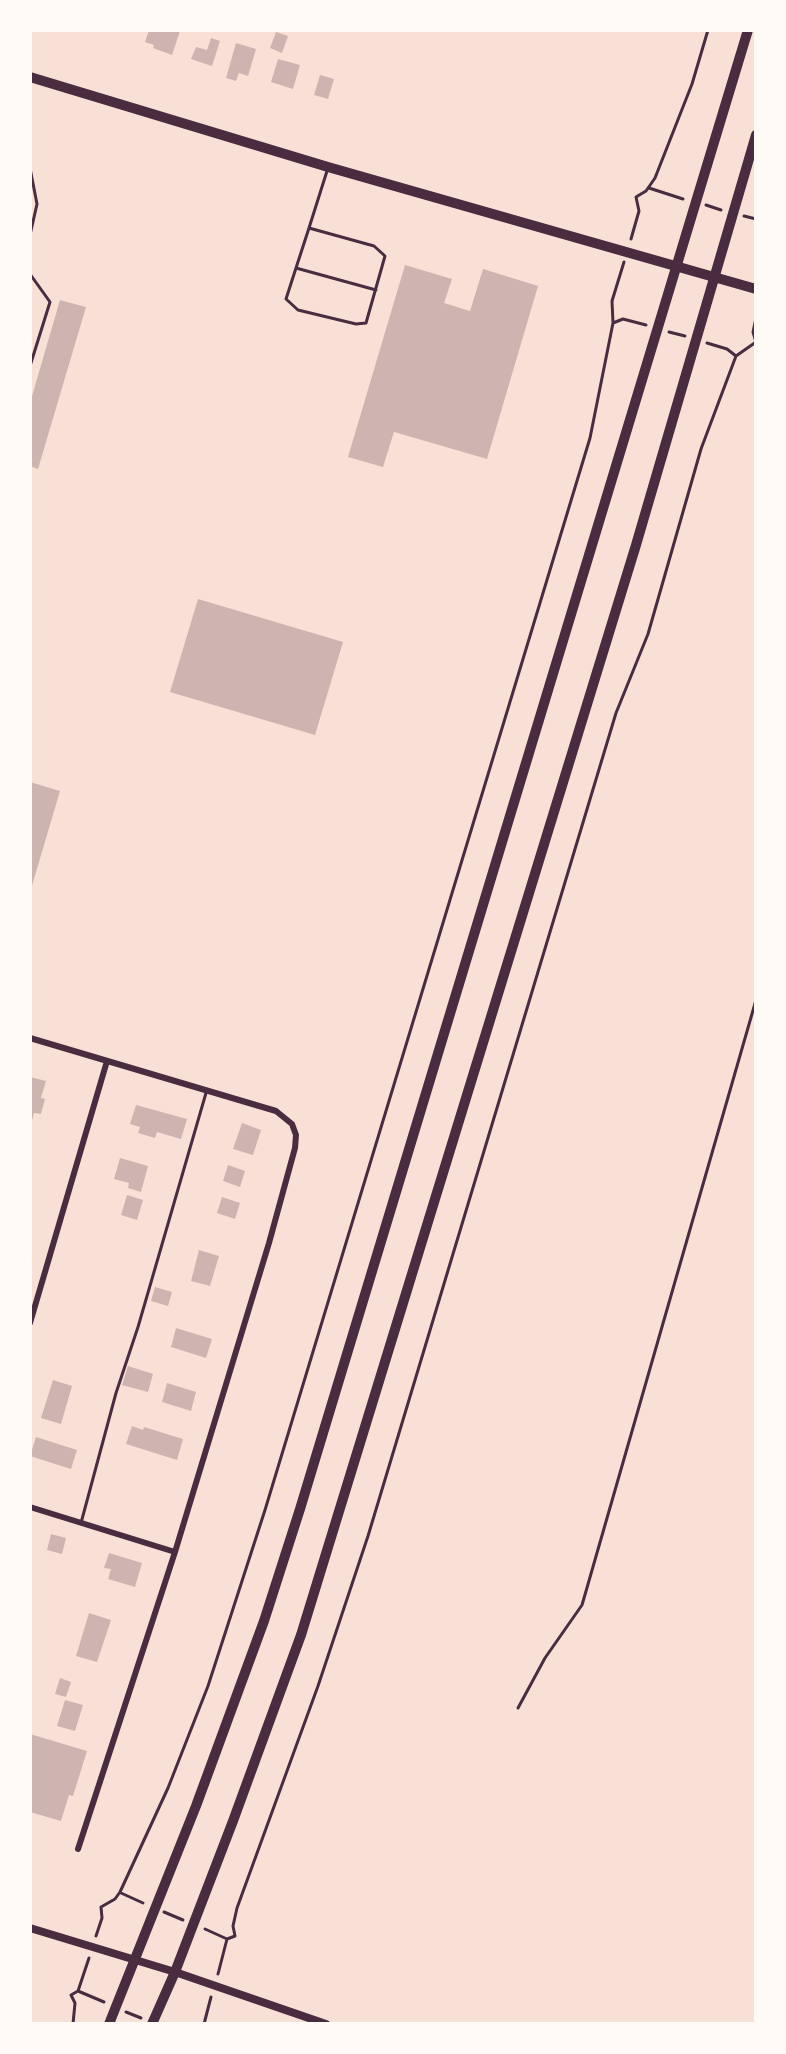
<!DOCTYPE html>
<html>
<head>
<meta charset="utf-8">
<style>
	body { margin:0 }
	#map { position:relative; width:786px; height:2054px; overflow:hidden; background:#f7e1d7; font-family:Figtree,sans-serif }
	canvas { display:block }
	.frame { position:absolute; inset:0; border:32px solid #fffaf5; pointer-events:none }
</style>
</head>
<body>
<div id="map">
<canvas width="786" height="2054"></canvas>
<div class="frame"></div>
</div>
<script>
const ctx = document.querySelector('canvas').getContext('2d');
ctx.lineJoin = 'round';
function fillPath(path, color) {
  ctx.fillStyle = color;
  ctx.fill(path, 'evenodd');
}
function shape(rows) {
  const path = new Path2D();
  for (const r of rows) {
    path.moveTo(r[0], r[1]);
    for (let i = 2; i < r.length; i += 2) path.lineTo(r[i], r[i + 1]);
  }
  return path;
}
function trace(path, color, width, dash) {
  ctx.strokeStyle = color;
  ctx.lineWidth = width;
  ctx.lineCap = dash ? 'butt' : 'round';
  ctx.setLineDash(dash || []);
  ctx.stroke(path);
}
fillPath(shape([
	[149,30,180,31,172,55,153,48,154,45,145,42],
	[276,32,288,36,282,53,270,48],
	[211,38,220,41,212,66,191,59,196,47,207,50],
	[236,43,256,49,248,76,239,73,236,81,226,78],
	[278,59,300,65,293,89,271,82],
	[320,75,334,79,328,99,314,95],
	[405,265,452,279,444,303,470,311,483,269,538,286,487,459,394,432,383,467,348,457],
	[60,300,86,307,38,469,30,466,30,403],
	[198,599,343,642,315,735,170,692],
	[30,782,60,791,31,889,30,889],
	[30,1077,46,1081,41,1098,45,1099,41,1114,34,1113,31,1124],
	[136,1105,187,1119,181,1139,157,1132,155,1138,138,1133,140,1127,130,1124],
	[242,1123,261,1130,253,1155,233,1149],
	[120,1158,148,1166,141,1192,128,1188,129,1183,114,1179],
	[228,1165,245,1171,240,1187,223,1181],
	[127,1195,143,1200,137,1220,121,1215],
	[222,1197,240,1203,235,1219,217,1213],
	[199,1250,219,1256,210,1286,191,1281],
	[155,1287,172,1292,168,1306,151,1301],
	[176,1328,212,1339,206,1358,171,1347],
	[128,1366,153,1374,148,1392,122,1385],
	[53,1380,72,1386,61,1424,41,1418],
	[167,1383,196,1392,191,1411,162,1402],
	[132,1426,143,1430,144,1427,183,1439,177,1460,126,1444],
	[36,1437,77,1450,71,1469,30,1456],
	[51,1534,66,1538,62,1554,47,1550],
	[109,1553,142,1563,135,1587,108,1579,111,1569,104,1568],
	[89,1613,111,1620,97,1662,76,1656],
	[60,1678,71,1682,66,1697,55,1694],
	[65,1700,83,1705,75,1731,57,1726],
	[30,1734,87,1751,73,1796,69,1795,61,1821,30,1812]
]), '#ccb4b1');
trace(shape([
	[649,188,683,199],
	[706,205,721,210],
	[744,216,756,219],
	[631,239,639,211,636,197,646,191,655,178,692,84,708,30],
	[613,323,623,319,646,325],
	[669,332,685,336],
	[707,343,727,349,736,356],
	[518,1708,545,1658,582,1605,756,1000],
	[121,1893,143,1903],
	[164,1912,183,1920],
	[205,1929,227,1939],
	[96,1936,102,1918,101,1907,115,1899,120,1892,168,1788,208,1686,265,1510,590,438,613,323,612,301,624,262],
	[218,1974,227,1939,235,1936,233,1926,237,1908,318,1686,368,1536,616,713,648,634,701,449,736,356,756,342,753,332,756,318],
	[78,1991,104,2002],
	[126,2012,141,2018],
	[73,2024,75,2003,71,1995,78,1991,89,1958],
	[204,2024,211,1997]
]), '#4a2c40', 3);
trace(shape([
	[30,168,37,204,30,235],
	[309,228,374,246,385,256,366,323,356,324,298,310,286,299,296,268,309,228,327,171],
	[296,268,376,290],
	[30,274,50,302,30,366],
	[81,1523,116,1393,138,1327,206,1093]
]), '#4a2c40', 3);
trace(shape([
	[30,1038,276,1111,292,1124,296,1135,295,1148,269,1243,175,1552,78,1849],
	[30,1323,107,1061],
	[30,1507,175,1552]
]), '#4a2c40', 6);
trace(shape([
	[30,1928,175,1972,326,2024]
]), '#4a2c40', 8);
trace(shape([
	[30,77,328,167,756,289]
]), '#4a2c40', 10);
trace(shape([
	[109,2024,196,1806,264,1621,300,1509,748,30],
	[152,2024,175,1972,233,1821,301,1635,636,545,756,135]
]), '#4a2c40', 10);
</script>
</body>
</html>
